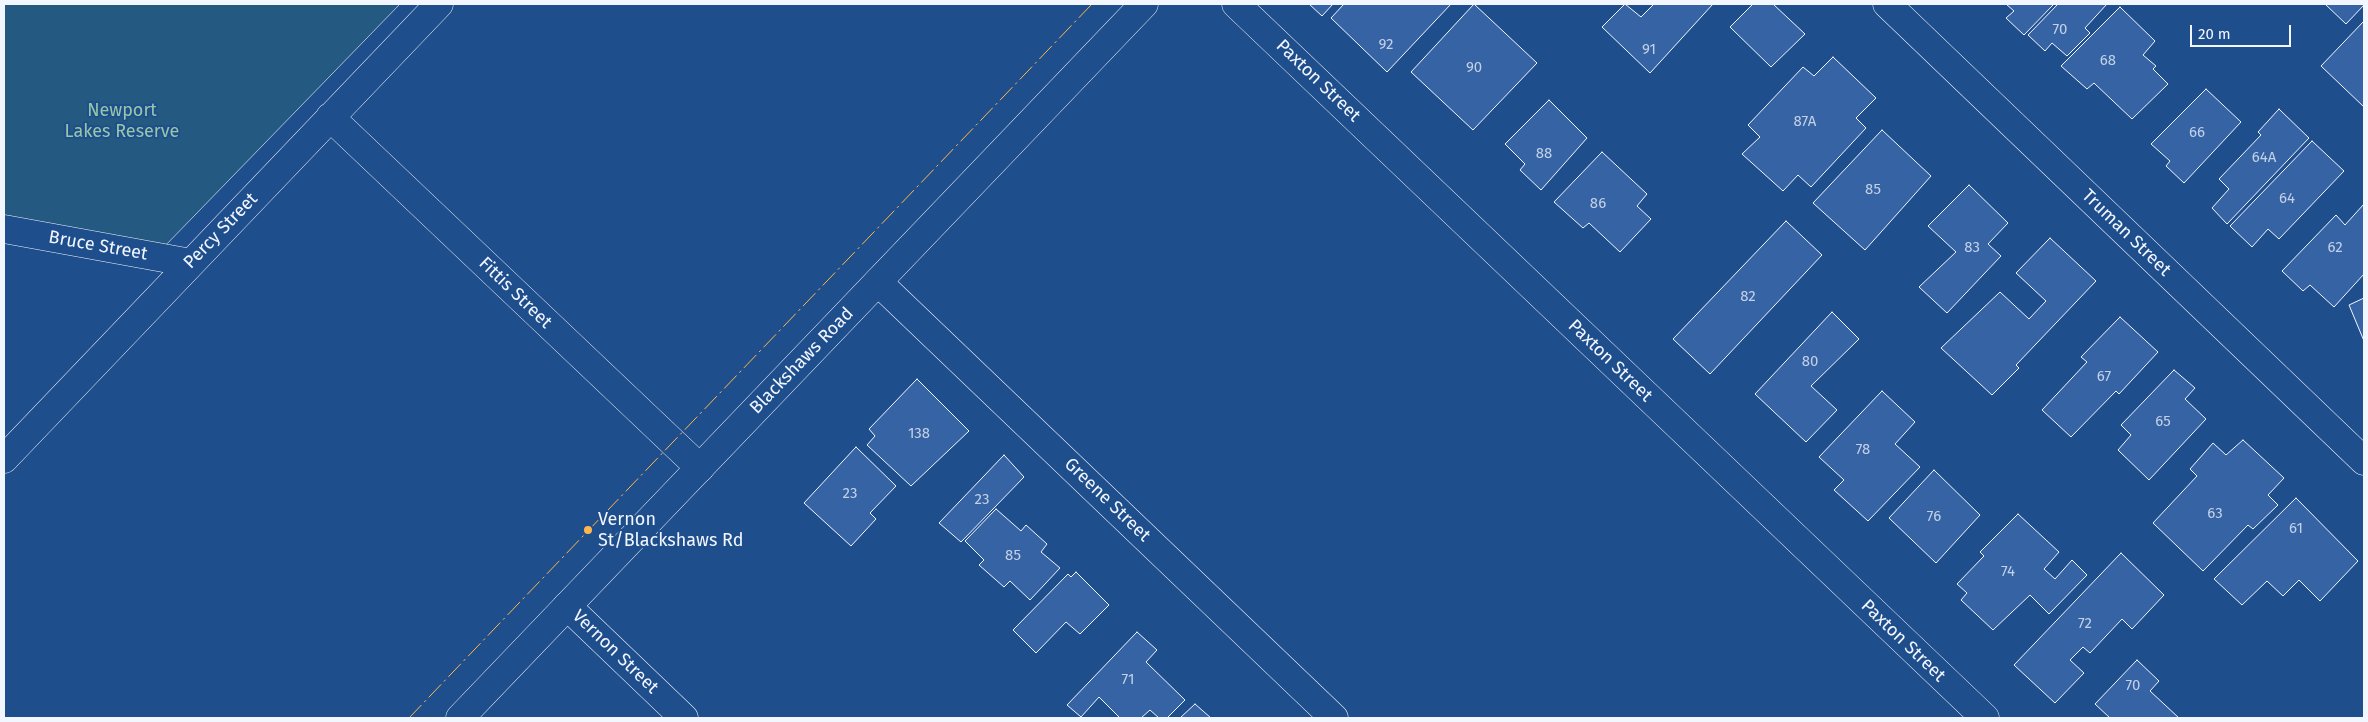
<!DOCTYPE html>
<html>
<head>
<meta charset="utf-8">
<style>
	body { margin:0 }
	#map { position:relative; width:2368px; height:722px; overflow:hidden; background:#1f4e8c; font-family:"Fira Sans",sans-serif }
	canvas { display:block }
	.frame { position:absolute; inset:0; border:5px solid #f2f6ff; pointer-events:none }
	.scale { position:absolute; left:2190px; top:25px; width:101px; height:22px; box-sizing:border-box; border:2px solid #f2f6ff; border-top:0; padding-left:6px; font-size:15px; line-height:18px; white-space:nowrap; color:#f2f6ff; -webkit-text-stroke:4px #1f4e8c; paint-order:stroke }
</style>
</head>
<body>
<div id="map">
<canvas width="2368" height="722"></canvas>
<div class="frame"></div>
<div class="scale">20 m</div>
</div>
<script>
const ctx = document.querySelector('canvas').getContext('2d');
ctx.lineJoin = 'round';
function fillPath(path, color) {
  ctx.fillStyle = color;
  ctx.fill(path, 'evenodd');
}
function shape(rows) {
  const path = new Path2D();
  for (const r of rows) {
    path.moveTo(r[0], r[1]);
    for (let i = 2; i < r.length; i += 2) path.lineTo(r[i], r[i + 1]);
  }
  return path;
}
function trace(path, color, width, dash) {
  ctx.strokeStyle = color;
  ctx.lineWidth = width;
  ctx.lineCap = dash ? 'butt' : 'round';
  ctx.setLineDash(dash || []);
  ctx.stroke(path);
}
function write(font, color, halo, rows, align = 'center') {
  ctx.font = font + ' "Fira Sans",sans-serif';
  ctx.lineWidth = 4;
  ctx.setLineDash([]);
  ctx.textBaseline = 'middle';
  ctx.strokeStyle = halo;
  ctx.fillStyle = color;
  for (const [text, x, y, turn = 0] of rows) {
    ctx.save();
    ctx.translate(x, y);
    ctx.rotate((+turn || 0) * Math.PI / 180);
    ctx.textAlign = isNaN(turn) ? turn : align;
    if (halo) ctx.strokeText(text, 0, 0);
    ctx.fillText(text, 0, 0);
    ctx.restore();
  }
}
const green = shape([
	[4,4,400,4,161,250,4,226,4,4]
]);
fillPath(green, '#245a82');
trace(green, '#a8bbd7', 1);
const building = shape([
	[1309,4,1333,4,1322,16,1309,4],
	[1344,4,1451,4,1387,72,1331,18,1344,4],
	[1474,4,1537,63,1473,130,1411,72,1474,4],
	[1625,4,1641,17,1654,4,1713,4,1650,73,1602,27,1625,4],
	[1753,4,1773,4,1805,34,1771,67,1730,27,1753,4],
	[2006,4,2054,4,2024,35,2006,18,2014,11,2006,4],
	[2058,4,2107,4,2085,28,2090,33,2067,56,2052,43,2045,51,2028,35,2058,4],
	[2325,4,2364,4,2364,5,2346,24,2325,4],
	[2120,7,2155,41,2143,55,2156,66,2153,69,2168,84,2132,119,2094,83,2087,89,2061,66,2120,7],
	[2364,21,2364,107,2321,66,2364,21],
	[1833,57,1876,98,1856,118,1866,128,1811,187,1798,175,1783,191,1742,154,1760,137,1748,125,1803,67,1814,76,1833,57],
	[2206,89,2241,122,2184,183,2166,166,2170,161,2151,144,2206,89],
	[1549,100,1587,138,1541,190,1520,170,1525,164,1505,144,1549,100],
	[2279,109,2309,138,2227,224,2212,208,2229,189,2219,179,2261,135,2258,132,2279,109],
	[1882,130,1931,176,1865,250,1813,203,1882,130],
	[2312,141,2344,171,2279,239,2268,229,2252,247,2230,226,2312,141],
	[1602,152,1647,194,1637,206,1651,219,1620,252,1589,223,1583,228,1554,202,1602,152],
	[1969,185,2008,223,1988,244,2001,256,1947,313,1919,287,1956,252,1928,226,1969,185],
	[2364,204,2364,274,2334,307,2310,285,2303,291,2282,271,2336,215,2345,225,2364,204],
	[1786,221,1822,255,1710,374,1673,339,1786,221],
	[2050,238,2096,281,2016,365,2019,368,1992,395,1941,348,2000,292,2029,319,2046,301,2016,273,2050,238],
	[2364,298,2364,341,2349,305,2364,298],
	[1832,312,1859,339,1811,386,1837,410,1806,442,1755,394,1832,312],
	[2120,317,2158,352,2119,394,2116,391,2071,437,2042,410,2087,362,2081,357,2120,317],
	[2174,370,2195,388,2185,399,2206,419,2149,480,2118,450,2131,435,2121,425,2174,370],
	[917,379,969,431,911,486,867,445,875,436,869,429,917,379],
	[1882,391,1915,422,1895,444,1920,467,1868,521,1834,490,1844,480,1819,457,1882,391],
	[2243,440,2284,478,2268,495,2278,505,2253,529,2248,525,2203,571,2153,523,2197,476,2190,469,2213,443,2226,455,2243,440],
	[856,447,896,486,870,513,876,519,851,546,804,503,856,447],
	[1004,455,1024,477,961,542,939,523,1004,455],
	[1934,470,1980,515,1936,563,1889,518,1934,470],
	[2296,498,2358,561,2320,601,2299,580,2283,596,2267,581,2242,605,2214,579,2296,498],
	[996,509,1021,531,1026,525,1047,544,1041,552,1060,568,1030,600,1010,581,1004,587,979,565,984,560,965,541,996,509],
	[2018,514,2059,552,2044,569,2055,579,2072,560,2087,575,2049,614,2030,595,1993,630,1961,600,1967,593,1957,584,1984,556,1980,552,2018,514],
	[2121,553,2164,595,2132,629,2122,619,2090,653,2083,647,2070,660,2084,673,2055,703,2014,665,2121,553],
	[1076,572,1109,605,1080,634,1066,622,1036,653,1013,630,1068,574,1071,577,1076,572],
	[1137,632,1157,650,1146,662,1185,700,1167,718,1159,718,1150,710,1141,718,1120,718,1099,697,1081,717,1067,705,1137,632],
	[2137,660,2159,681,2150,691,2179,718,2110,718,2095,704,2137,660],
	[1195,704,1211,718,1180,718,1195,704]
]);
fillPath(building, '#3563a3');
trace(building, '#f2f6ff', 1);
const minor = shape([
	[1236,4,1985,718],
	[1887,4,2364,461],
	[330,117,700,468],
	[4,229,191,263],
	[878,282,1334,718],
	[4,459,439,4],
	[567,606,684,718]
]);
const major = shape([
	[460,718,1144,4]
]);
trace(minor, '#f2f6ff', 29);
trace(major, '#f2f6ff', 29);
trace(minor, '#1f4e8c', 28);
trace(major, '#1f4e8c', 28);
trace(shape([
	[409,718,1092,4]
]), '#ffb74d', 1, [18, 4, 2.5, 4]);
for (const [x, y, r, color] of [
	[588,530,5,"#ffb74d"]
]) {
  const dot = new Path2D();
  dot.arc(x, y, r, 0, 2 * Math.PI);
  ctx.fillStyle = color;
  ctx.fill(dot);
  trace(dot, '#1f4e8c', 2);
}
write('15px', '#c3d1e8', null, [
	["70",2060,30],
	["92",1386,45],
	["91",1649,50],
	["68",2108,61],
	["90",1474,68],
	["87A",1805,122],
	["66",2197,133],
	["88",1544,154],
	["64A",2264,158],
	["85",1873,190],
	["64",2287,199],
	["86",1598,204],
	["83",1972,248],
	["62",2335,248],
	["82",1748,297],
	["80",1810,362],
	["67",2104,377],
	["65",2163,422],
	["138",919,434],
	["78",1863,450],
	["23",850,494],
	["23",982,500],
	["63",2215,514],
	["76",1934,517],
	["61",2296,529],
	["85",1013,556],
	["74",2008,572],
	["72",2085,624],
	["71",1128,680],
	["70",2133,686]
]);
write('18px', '#f2f6ff', '#1f4e8c', [
	["Paxton Street",1318,81,44],
	["Percy Street",221,231,-46],
	["Truman Street",2126,233,44],
	["Bruce Street",98,246,10],
	["Fittis Street",515,293,44],
	["Blackshaws Road",802,361,-46],
	["Paxton Street",1610,361,44],
	["Greene Street",1107,500,44],
	["Paxton Street",1903,641,44],
	["Vernon Street",615,652,44]
]);
write('18px', '#97c8a6', '#1f4e8c', [
	["Newport",122,111],
	["Lakes Reserve",122,132]
]);
write('18px', '#f2f6ff', '#1f4e8c', [
	["Vernon",598,520],
	["St/Blackshaws Rd",598,541]
], 'left');
</script>
</body>
</html>
